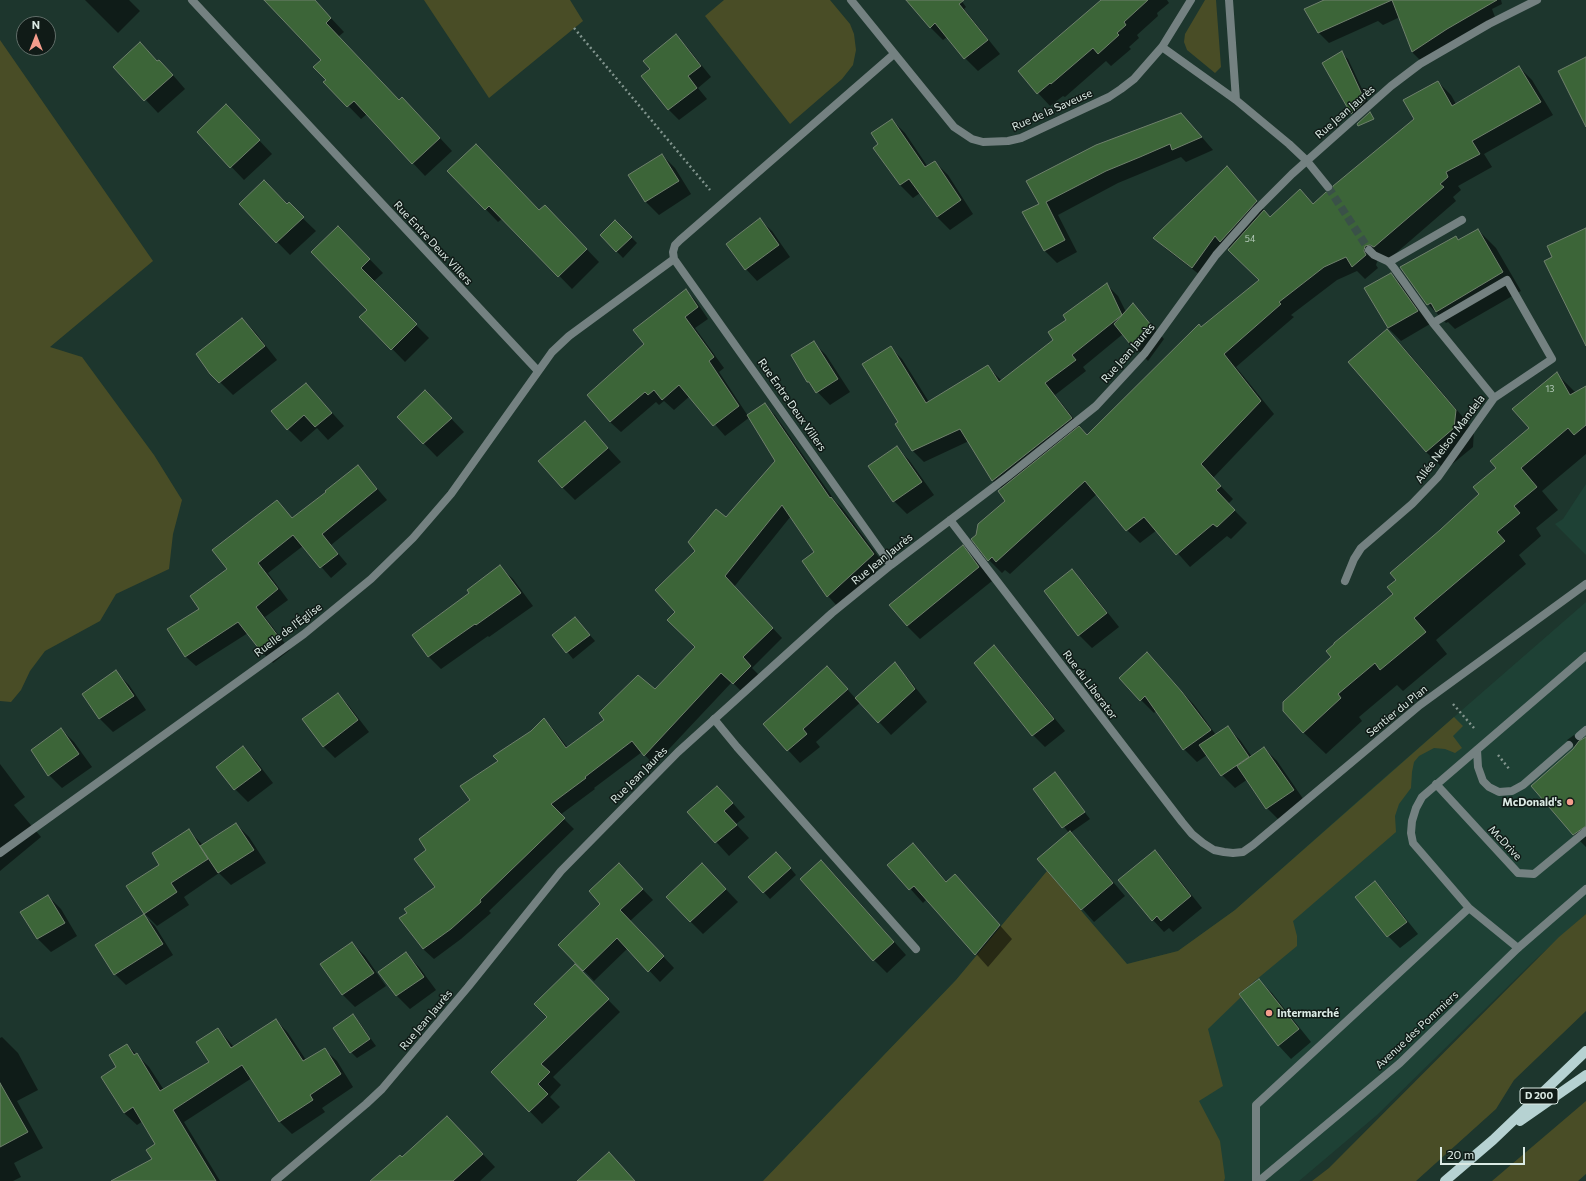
<!DOCTYPE html>
<html>
<head>
<meta charset="utf-8">
<style>
	body { margin:0 }
	#map { position:relative; width:1586px; height:1181px; overflow:hidden; background:#1d362d; font-family:Commissioner,sans-serif }
	canvas { display:block }
	.north { position:absolute; left:16px; top:16px; width:40px; height:40px; box-sizing:border-box; background:#101b17; border:1px solid #616e69; border-radius:50%; rotate:0deg; font-size:11px; font-weight:700; line-height:16px; text-align:center; color:#dbeae4 }
	.north::after { content:''; display:block; margin:auto; width:14px; height:18px; background:#f49d8c; clip-path:polygon(50% 0,100% 100%,50% 72%,0 100%) }
	.scale { position:absolute; left:1440px; top:1147px; width:85px; height:18px; box-sizing:border-box; border:2px solid #dbeae4; border-top:0; padding-left:5px; font-size:12px; line-height:14px; white-space:nowrap; color:#dbeae4; -webkit-text-stroke:3px #101b17; paint-order:stroke }
</style>
</head>
<body>
<div id="map">
<canvas width="1586" height="1181"></canvas>
<div class="north">N</div>
<div class="scale">20 m</div>
</div>
<script>
const ctx = document.querySelector('canvas').getContext('2d');
ctx.lineJoin = 'round';
function fillPath(path, color) {
  ctx.fillStyle = color;
  ctx.fill(path, 'evenodd');
}
function shape(rows) {
  const path = new Path2D();
  for (const r of rows) {
    path.moveTo(r[0], r[1]);
    for (let i = 2; i < r.length; i += 2) path.lineTo(r[i], r[i + 1]);
  }
  return path;
}
function trace(path, color, width, dash) {
  ctx.strokeStyle = color;
  ctx.lineWidth = width;
  ctx.lineCap = dash ? 'butt' : 'round';
  ctx.setLineDash(dash || []);
  ctx.stroke(path);
}
function write(font, color, halo, rows, align = 'center') {
  ctx.font = font + ' Commissioner,sans-serif';
  ctx.lineWidth = 3;
  ctx.setLineDash([]);
  ctx.textBaseline = 'middle';
  ctx.strokeStyle = halo;
  ctx.fillStyle = color;
  for (const [text, x, y, turn = 0] of rows) {
    ctx.save();
    ctx.translate(x, y);
    ctx.rotate((+turn || 0) * Math.PI / 180);
    ctx.textAlign = isNaN(turn) ? turn : align;
    if (halo) ctx.strokeText(text, 0, 0);
    ctx.fillText(text, 0, 0);
    ctx.restore();
  }
}
fillPath(shape([
	[1586,484,1586,555,1555,524,1563,519],
	[1586,602,1586,914,1537,958,1377,1115,1299,1181,763,1181,956,980,1047,871,1127,964,1178,951,1235,910,1377,784]
]), '#1e4135');
fillPath(shape([
	[424,0,570,0,583,21,489,98],
	[724,0,830,0,850,24,854,34,856,50,853,65,842,79,790,124,705,16],
	[1205,0,1216,0,1221,67,1215,73,1187,50,1184,42,1185,34],
	[0,40,153,261,50,347,82,357,154,455,182,500,173,534,169,569,116,594,100,621,45,651,30,671,21,690,11,702,0,701],
	[1454,717,1463,726,1453,736,1462,748,1455,753,1445,749,1434,748,1419,756,1414,762,1412,772,1411,788,1399,804,1395,816,1396,832,1293,921,1297,936,1297,946,1239,994,1241,997,1208,1029,1223,1086,1199,1101,1220,1141,1225,1178,1224,1181,763,1181,956,980,1047,871,1127,964,1178,951,1235,910],
	[1586,914,1586,1011,1514,1080,1496,1109,1416,1181,1312,1181,1329,1168,1559,937],
	[1586,1101,1586,1174,1578,1181,1492,1181]
]), '#494d26');
fillPath(shape([
	[85,0,129,0,140,11,118,33],
	[265,0,314,0,344,32,338,37,399,101,415,111,452,151,425,176,367,114,361,119,325,82,327,80,322,60],
	[919,0,961,0,966,7,964,9,1000,54,978,71,965,58,947,37,943,40,930,27],
	[1103,0,1167,0,1169,3,1157,13,1158,16,1137,35,1139,38,1129,47,1131,49,1111,66,1106,61,1065,97,1063,96,1050,106,1038,93],
	[1327,0,1501,0,1502,4,1492,9,1495,17,1422,62,1412,52,1400,17,1383,25,1378,21,1329,43,1319,33,1305,9],
	[676,36,687,47,711,77,698,88,707,99,679,120,669,110,643,76,651,70],
	[1341,53,1348,59,1371,108,1358,120,1352,113,1323,63],
	[157,62,172,74,185,89,158,113,115,67],
	[1519,67,1532,80,1553,115,1484,154,1492,167,1458,186,1461,190,1453,197,1456,201,1388,260,1378,259,1376,265,1378,268,1365,279,1357,271,1337,280,1291,315,1294,317,1236,367,1274,414,1213,478,1233,499,1228,504,1247,523,1231,539,1227,536,1190,567,1157,530,1140,543,1127,530,1097,494,1010,574,1005,570,1002,573,989,560,977,535,1006,502,1002,489,993,481,969,441,924,462,913,451,896,424,899,422,891,348,902,359,929,402,988,367,1002,381,1054,340,1067,321,1107,285,1118,296,1126,312,1133,304,1164,339,1148,361,1123,334,1083,367,1086,371,1055,395,1088,436,1199,325,1202,328,1260,280,1227,246,1204,278,1166,249,1155,238,1227,168,1271,218,1313,204,1332,192,1415,120,1438,82,1451,95,1456,104],
	[239,119,272,154,244,180,198,132],
	[892,120,905,133,928,167,935,162,948,175,973,214,950,230,937,217,920,193,913,198,900,185,880,144],
	[1193,127,1213,150,1186,162,1181,157,1118,183,1058,215,1077,252,1057,263,1045,251,1040,205,1027,181],
	[662,155,675,168,691,194,659,215,646,202,629,176],
	[449,171,558,219,599,262,572,289,503,218,498,222],
	[264,181,316,231,290,255,240,204],
	[760,220,772,231,790,257,757,281,746,269],
	[615,221,637,243,623,258,601,235],
	[1478,230,1496,248,1521,291,1455,329,1448,322,1446,323,1428,304,1456,237,1459,240],
	[351,240,383,273,373,282,429,338,405,362,361,317,368,310],
	[1391,274,1404,287,1430,324,1401,341,1388,328],
	[686,290,696,301,708,319,695,328,724,368,719,372,748,416,765,405,775,415,835,501,842,508,884,564,838,607,828,596,803,561,815,553,791,516,734,587,782,638,752,668,761,677,743,693,732,682,654,765,642,752,594,788,595,789,560,815,574,829,489,911,491,913,461,939,434,959,423,949,408,913,436,888,428,850,471,800,499,761,544,719,554,730,568,748,655,690,696,647,676,612,696,551,777,461,750,417,725,436,690,396,674,410,664,401,659,405,656,402,621,432,610,422,645,344],
	[242,319,255,332,277,360,233,395,211,373],
	[1387,330,1405,349,1474,430,1473,447,1445,470,1426,452,1349,362],
	[813,342,826,355,850,392,830,405,808,382],
	[1557,374,1576,393,1586,388,1586,454,1542,491,1558,510,1536,528,1541,536,1519,555,1526,564,1436,640,1447,654,1403,691,1397,685,1359,717,1362,721,1326,754,1303,732,1332,657,1394,594,1398,580,1441,531,1481,494,1497,469,1530,428],
	[306,384,344,426,328,440,317,428,301,442,288,429],
	[438,405,464,432,437,457,398,417],
	[585,423,621,462,575,500,562,487],
	[896,447,909,460,934,495,907,514,894,501,870,466],
	[358,466,387,500,331,545,347,564,331,578,303,546,268,573,288,600,265,617,290,650,273,663,263,653,248,633,196,666,185,656,200,609,277,501,293,519],
	[963,547,976,560,992,581,920,639,907,626],
	[500,567,513,579,533,606,489,637,488,636,441,669,429,657,413,635,471,593],
	[1072,571,1085,584,1119,627,1092,648,1079,635],
	[575,618,595,641,573,659,554,635],
	[994,647,1006,659,1065,731,1045,747,1033,735],
	[1147,653,1195,706,1216,735,1227,727,1240,740,1252,757,1264,748,1277,761,1306,803,1280,821,1267,808,1248,779,1235,788,1222,775,1207,755,1197,762,1184,749,1156,711,1154,713,1141,700],
	[894,664,907,677,927,702,891,735,861,702,816,742,820,747,800,763,764,724,840,681,856,699],
	[116,672,129,685,146,710,113,732,100,719,83,694],
	[338,694,349,706,369,732,335,758,324,747,303,720],
	[61,729,74,742,92,767,62,788,49,775],
	[1574,735,1581,742,1586,738,1586,847,1573,834,1575,748,1567,740],
	[243,748,256,761,273,783,248,802,235,789,218,767],
	[0,764,25,797,14,805,41,837,0,871],
	[1055,774,1090,819,1070,833,1082,845,1125,896,1094,922,1038,859,1069,833,1035,789],
	[730,800,745,817,736,824,749,838,729,856,689,812],
	[236,824,249,837,266,863,231,885,219,873,184,897,189,905,157,926,144,913,161,865,189,831,203,845],
	[913,844,947,882,955,875,1012,939,988,967,927,899,923,903,889,865],
	[1155,851,1166,863,1202,908,1173,932,1169,928,1164,932,1153,920],
	[783,859,796,875,770,899,750,877],
	[834,874,906,955,887,973,874,960],
	[629,875,653,900,630,921,674,968,660,982,628,948,594,981,559,945],
	[715,878,738,902,703,934,690,921],
	[1375,882,1386,894,1418,934,1400,948,1388,936,1357,897],
	[48,896,61,909,77,936,51,952,38,939,22,912],
	[144,915,155,926,173,955,126,985,115,974],
	[352,943,365,956,386,986,355,1007,342,994],
	[406,954,419,967,436,990,410,1009,397,996,379,973],
	[575,966,620,1012,553,1077,561,1085,550,1097,560,1107,542,1124,492,1072,549,1017],
	[1259,980,1272,993,1311,1042,1291,1059,1279,1046,1240,994],
	[353,1016,359,1022,376,1046,357,1058,351,1052],
	[276,1020,288,1033,306,1060,324,1049,337,1061,353,1087,322,1108,325,1112,292,1134,280,1122,252,1078,184,1122,220,1181,114,1181,153,1160,156,1144,143,1121,137,1125,124,1113,102,1077,117,1067,127,1045,149,1067,164,1090,210,1062,218,1029,234,1047],
	[2,1037,18,1053,38,1090,17,1101,43,1148,14,1163,21,1177,13,1181,0,1181,0,1038],
	[460,1130,495,1167,480,1181,376,1181,403,1159]
]), '#0007');
const building = shape([
	[264,0,315,0,331,18,326,23,399,100,402,97,440,138,412,164,354,101,347,107,323,82,326,80,313,67,321,60,264,0],
	[906,0,964,0,959,4,988,40,964,59,935,23,930,28,906,0],
	[1101,0,1148,0,1124,22,1126,25,1117,33,1119,35,1098,54,1093,48,1051,84,1050,83,1037,94,1018,71,1101,0],
	[1324,0,1392,0,1318,33,1304,9,1324,0],
	[1392,0,1497,0,1447,29,1412,52,1392,0],
	[676,34,701,66,688,76,697,88,668,110,641,76,650,69,643,61,676,34],
	[140,42,157,61,159,60,173,75,144,101,113,67,140,42],
	[1342,51,1365,101,1351,114,1322,63,1342,51],
	[1586,57,1586,127,1558,71,1586,57],
	[1519,66,1541,102,1472,141,1480,154,1446,172,1448,177,1440,184,1444,187,1374,247,1370,245,1365,246,1364,251,1366,255,1352,267,1346,257,1324,267,1279,302,1281,304,1224,354,1261,401,1201,464,1221,486,1216,490,1235,510,1217,527,1213,524,1176,555,1144,517,1126,531,1085,481,996,562,992,557,988,561,971,539,976,535,978,524,1005,501,998,491,1079,426,1087,435,1199,324,1201,327,1259,280,1228,250,1264,210,1270,217,1300,189,1313,204,1326,192,1331,191,1333,186,1414,119,1403,100,1438,81,1452,106,1519,66],
	[226,104,260,140,230,168,197,132,226,104],
	[1370,112,1374,119,1358,126,1357,124,1370,112],
	[1181,113,1202,137,1172,150,1170,144,1140,157,1106,171,1046,202,1065,240,1044,251,1022,212,1039,204,1026,181,1096,145,1181,113],
	[892,119,925,167,935,161,961,200,937,217,909,179,900,185,873,148,878,144,871,133,892,119],
	[476,144,539,210,545,205,587,249,558,277,489,206,485,210,447,171,476,144],
	[662,154,679,181,645,202,628,175,662,154],
	[1227,166,1257,201,1220,242,1215,236,1192,268,1153,238,1227,166],
	[264,180,287,204,289,202,304,217,276,243,239,204,264,180],
	[760,218,779,245,745,270,726,244,760,218],
	[615,220,632,237,616,252,600,235,615,220],
	[338,226,370,259,361,268,417,324,391,350,359,317,367,310,311,252,338,226],
	[1586,228,1586,346,1544,261,1552,257,1547,246,1586,228],
	[1478,229,1503,272,1436,312,1431,303,1427,305,1400,267,1456,236,1458,240,1478,229],
	[1391,273,1418,311,1388,328,1364,288,1391,273],
	[1107,283,1122,315,1072,355,1076,360,1045,383,1072,418,992,481,960,429,912,451,895,424,898,422,862,364,891,346,926,403,988,365,999,382,1053,340,1048,332,1066,320,1063,315,1107,283],
	[686,289,698,307,685,317,714,357,709,361,739,406,713,426,679,385,662,400,654,390,648,395,645,392,610,422,587,395,644,344,633,330,686,289],
	[1133,303,1151,325,1134,349,1114,324,1133,303],
	[242,318,265,346,219,383,210,374,196,354,242,318],
	[1387,329,1456,410,1454,428,1426,452,1348,362,1387,329],
	[814,341,838,379,816,393,809,382,807,382,791,355,814,341],
	[1557,372,1570,395,1586,386,1586,425,1574,435,1568,428,1521,468,1537,487,1514,506,1520,513,1497,532,1505,541,1414,618,1426,632,1380,670,1375,663,1338,694,1341,698,1303,733,1283,711,1283,702,1331,657,1326,651,1334,644,1334,643,1393,594,1387,587,1396,580,1390,573,1440,530,1479,494,1473,487,1496,468,1490,461,1529,428,1512,409,1557,372],
	[306,383,332,413,315,427,304,415,287,430,271,411,306,383],
	[425,390,452,418,423,444,397,417,425,390],
	[765,403,830,498,831,497,874,554,827,597,802,561,814,552,782,505,725,576,773,628,743,657,751,666,733,684,721,673,644,756,632,741,585,777,586,778,551,804,565,818,480,900,481,902,451,929,423,949,399,918,407,913,404,909,435,887,414,859,426,850,419,839,470,800,460,786,498,761,493,756,531,731,544,718,566,748,604,720,599,713,638,675,655,689,695,647,667,620,675,612,655,590,695,551,688,542,716,509,726,517,775,461,747,415,765,403],
	[585,421,608,448,562,488,538,461,585,421],
	[897,446,922,482,893,502,868,466,897,446],
	[358,465,377,489,322,534,338,554,320,568,293,535,258,563,278,589,256,607,281,640,263,654,238,622,185,657,167,629,199,609,190,596,227,569,212,550,277,500,292,518,326,492,325,491,358,465],
	[963,545,979,567,907,626,889,605,963,545],
	[500,565,521,593,476,625,475,624,428,657,412,635,469,593,467,590,500,565],
	[1072,569,1107,613,1078,636,1044,591,1072,569],
	[575,617,590,635,566,653,552,635,575,617],
	[994,645,1054,719,1032,736,974,663,994,645],
	[1147,652,1182,692,1211,730,1183,750,1145,696,1140,701,1119,678,1147,652],
	[895,662,915,689,878,723,855,698,895,662],
	[827,666,848,689,803,729,807,734,787,751,763,724,827,666],
	[116,670,134,696,99,719,82,694,116,670],
	[338,693,358,720,323,747,302,719,338,693],
	[1228,726,1249,757,1221,776,1199,745,1228,726],
	[61,728,79,754,48,776,31,750,61,728],
	[1586,737,1586,826,1573,835,1531,786,1573,749,1579,741,1586,737],
	[243,746,261,770,234,790,216,767,243,746],
	[1264,747,1294,790,1266,809,1237,766,1264,747],
	[1055,772,1085,812,1062,828,1033,789,1055,772],
	[717,786,733,803,724,811,737,825,715,843,687,812,717,786],
	[236,823,254,850,218,873,200,846,236,823],
	[189,829,208,859,171,883,177,892,144,914,126,886,159,865,152,853,189,829],
	[1070,831,1113,883,1081,910,1037,859,1070,831],
	[913,843,946,882,955,874,1000,925,975,955,914,886,909,890,887,865,913,843],
	[1155,850,1191,896,1161,921,1157,916,1152,921,1118,880,1155,850],
	[776,852,791,868,763,893,748,877,776,852],
	[821,860,894,942,873,961,800,879,821,860],
	[619,863,643,889,620,910,664,956,648,972,617,938,583,971,558,945,600,904,589,891,619,863],
	[702,863,726,889,690,922,666,897,702,863],
	[1375,881,1407,922,1387,937,1355,897,1375,881],
	[48,895,65,923,37,939,20,912,48,895],
	[144,914,163,944,114,975,95,945,144,914],
	[352,942,374,973,342,995,320,964,352,942],
	[406,952,424,977,396,996,378,972,406,952],
	[575,964,609,999,541,1064,550,1072,538,1084,548,1094,529,1112,491,1072,547,1017,534,1004,575,964],
	[1259,979,1299,1029,1278,1046,1239,994,1259,979],
	[353,1014,370,1039,350,1053,333,1028,353,1014],
	[276,1019,303,1061,325,1048,341,1074,310,1095,313,1100,279,1122,242,1065,173,1110,216,1181,111,1181,152,1159,146,1150,155,1144,133,1107,124,1113,101,1077,116,1067,109,1055,127,1044,134,1055,137,1053,160,1091,209,1062,196,1042,218,1028,231,1048,276,1019],
	[0,1083,28,1132,0,1147,0,1083],
	[447,1116,483,1154,453,1181,370,1181,400,1155,402,1157,447,1116],
	[609,1152,635,1181,577,1181,609,1152]
]);
fillPath(building, '#3c6538');
trace(building, '#6f806c', 1);
trace(shape([
	[1328,187,1369,250]
]), '#3a5148', 8, [8, 4]);
trace(shape([
	[574,28,710,190],
	[1453,704,1474,728],
	[1498,755,1510,770]
]), '#82958e', 2.5, [2, 3]);
trace(shape([
	[1389,262,1462,220],
	[714,719,737,747,916,949],
	[1579,736,1586,730],
	[1477,750,1478,767,1483,781,1489,787,1499,792,1512,791,1523,785,1569,745],
	[1436,784,1518,873,1534,874,1586,831],
	[1469,908,1518,948],
	[1256,1181,1256,1105,1469,908,1413,843,1411,833,1412,821,1416,808,1422,797,1586,656]
]), '#748181', 8);
trace(shape([
	[192,0,538,371],
	[851,0,954,127,972,139,983,142,1008,141,1021,138,1109,97,1121,89,1134,79,1162,47,1191,0],
	[1229,0,1236,100,1289,144,1307,161,1328,187],
	[1162,47,1236,100],
	[1369,250,1374,255,1389,262,1394,268,1433,323],
	[674,259,891,565],
	[950,520,1182,822,1192,834,1203,843,1214,850,1224,852,1233,853,1243,852,1253,845,1420,705,1586,584],
	[1345,581,1354,559,1361,548,1412,504,1438,477,1494,398,1552,359,1507,280,1433,323,1494,398],
	[0,853,304,634,371,579,413,538,451,494,552,352,569,336,674,259,673,252,675,245,680,240,894,54],
	[275,1181,366,1104,382,1089,468,987,561,871,678,752,832,613,891,565,1007,477,1096,406,1145,353,1216,255,1256,210,1292,174,1391,86,1420,64,1489,24,1537,0],
	[1259,1181,1400,1063,1518,948,1586,889]
]), '#748181', 8);
trace(shape([
	[1520,1121,1586,1075],
	[1445,1181,1493,1140,1586,1051]
]), '#b6d2d2', 10);
for (const [x, y, r, color] of [
	[1570,802,4,"#f49d8c"],
	[1269,1013,4,"#f49d8c"]
]) {
  const dot = new Path2D();
  dot.arc(x, y, r, 0, 2 * Math.PI);
  ctx.fillStyle = color;
  ctx.fill(dot);
  trace(dot, '#101b17', 1.5);
}
write('9px', '#b3c9b9', null, [
	["54",1250,239],
	["13",1550,389]
]);
for (const [x, y, w] of [
	[1539,1096,38]
]) {
  const box = new Path2D();
  box.roundRect(x - w / 2, y - 8, w, 16, 3);
  ctx.fillStyle = '#101b17';
  ctx.fill(box);
  trace(box, '#dbeae4', 1);
}
write('bold 10px', '#dbeae4', null, [
	["D 200",1539,1096]
]);
write('11px', '#dbeae4', '#101b17', [
	["Rue de la Saveuse",1052,110,-24],
	["Rue Jean Jaurès",1345,112,-41],
	["Rue Entre Deux Villers",433,243,47],
	["Rue Jean Jaurès",1128,353,-49],
	["Rue Entre Deux Villers",792,405,55],
	["Allée Nelson Mandela",1450,439,-53],
	["Rue Jean Jaurès",882,559,-39],
	["Ruelle de l'Église",288,630,-37],
	["Rue du Liberator",1090,685,53],
	["Sentier du Plan",1397,711,-39],
	["Rue Jean Jaurès",639,775,-45],
	["McDrive",1505,843,47],
	["Rue Jean Jaurès",426,1020,-50],
	["Avenue des Pommiers",1417,1030,-43]
]);
write('bold 11px', '#dbeae4', '#101b17', [
	["McDonald's",1562,802],
	["Intermarché",1277,1013,"left"]
], 'right');
</script>
</body>
</html>
